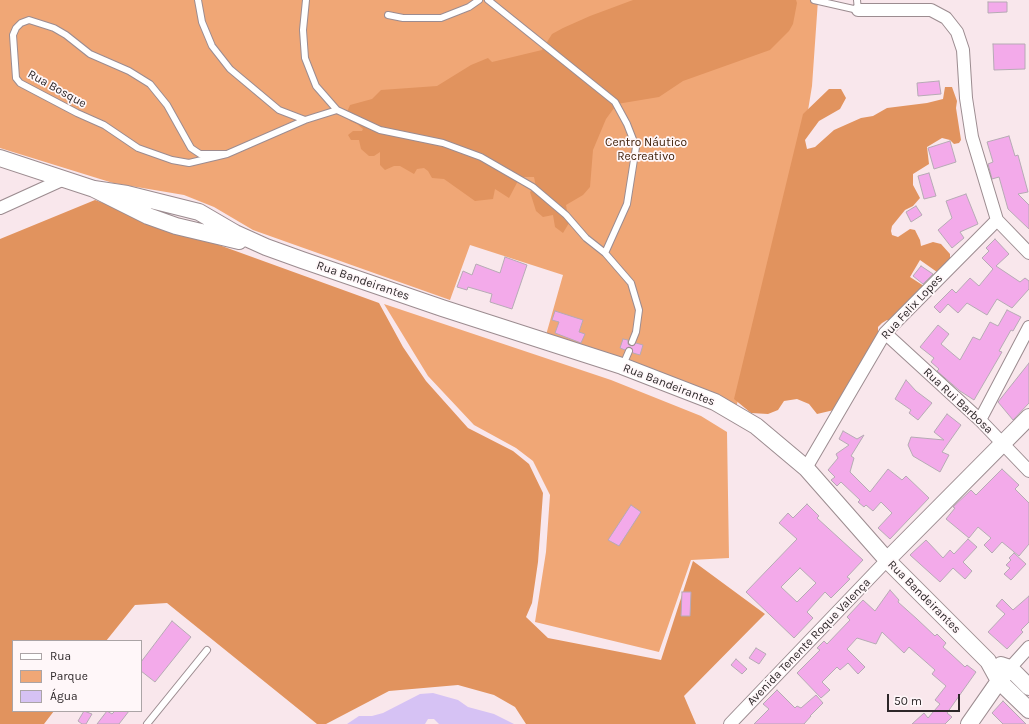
<!DOCTYPE html>
<html>
<head>
<meta charset="utf-8">
<style>
	body { margin:0 }
	#map { position:relative; width:1029px; height:724px; overflow:hidden; background:#f9e7ec; font-family:Karla,sans-serif }
	canvas { display:block }
	.legend { position:absolute; left:12px; top:640px; width:130px; height:72px; box-sizing:border-box; background:#fff7f9; border:1px solid #aba4a6; margin:0; padding:5px 7px; list-style:none; font-size:12px; color:#2d2729 }
	.legend li { display:flex; align-items:center; gap:8px; height:20px }
	.legend b { width:20px; border:1px solid #aba4a6 }
	.scale { position:absolute; left:887px; top:694px; width:73px; height:18px; box-sizing:border-box; border:2px solid #2d2729; border-top:0; padding-left:5px; font-size:12px; line-height:14px; white-space:nowrap; color:#2d2729; -webkit-text-stroke:3px #fff7f9; paint-order:stroke }
</style>
</head>
<body>
<div id="map">
<canvas width="1029" height="724"></canvas>
<ul class="legend">
<li><b style="height:5px;background:#fff"></b>Rua</li>
<li><b style="height:11px;background:#f0a776"></b>Parque</li>
<li><b style="height:11px;background:#d6c2f4"></b>Água</li>
</ul>
<div class="scale">50 m</div>
</div>
<script>
const ctx = document.querySelector('canvas').getContext('2d');
ctx.lineJoin = 'round';
function fillPath(path, color) {
  ctx.fillStyle = color;
  ctx.fill(path, 'evenodd');
}
function shape(rows) {
  const path = new Path2D();
  for (const r of rows) {
    path.moveTo(r[0], r[1]);
    for (let i = 2; i < r.length; i += 2) path.lineTo(r[i], r[i + 1]);
  }
  return path;
}
function trace(path, color, width, dash) {
  ctx.strokeStyle = color;
  ctx.lineWidth = width;
  ctx.lineCap = dash ? 'butt' : 'round';
  ctx.setLineDash(dash || []);
  ctx.stroke(path);
}
function write(font, color, halo, rows, align = 'center') {
  ctx.font = font + ' Karla,sans-serif';
  ctx.lineWidth = 3.5;
  ctx.setLineDash([]);
  ctx.textBaseline = 'middle';
  ctx.strokeStyle = halo;
  ctx.fillStyle = color;
  for (const [text, x, y, turn = 0] of rows) {
    ctx.save();
    ctx.translate(x, y);
    ctx.rotate((+turn || 0) * Math.PI / 180);
    ctx.textAlign = isNaN(turn) ? turn : align;
    if (halo) ctx.strokeText(text, 0, 0);
    ctx.fillText(text, 0, 0);
    ctx.restore();
  }
}
fillPath(shape([
	[0,0,818,0,812,86,802,147,736,408,546,335,563,275,470,245,450,300,253,230,214,207,184,195,113,183,0,148],
	[384,304,611,380,701,416,727,432,729,558,691,560,659,652,535,622,546,552,550,495,533,461,516,448,474,425,428,376]
]), '#f0a776');
fillPath(shape([
	[633,0,796,0,797,3,793,24,789,31,770,50,683,81,659,97,617,104,606,119,593,150,590,187,583,195,566,205,569,223,563,233,555,227,553,215,543,217,536,211,530,192,536,187,534,177,520,177,509,198,495,189,493,199,475,201,444,179,432,178,428,171,424,168,417,169,414,174,400,166,394,166,385,170,380,165,380,152,374,156,369,156,361,149,359,140,351,140,348,135,353,131,362,131,363,129,357,124,350,121,347,112,350,105,372,99,381,90,437,86,471,65,488,58,492,62,542,50,552,34,563,28,590,16],
	[945,87,952,87,957,101,956,108,961,140,959,143,954,144,950,140,942,138,927,147,929,164,913,174,913,185,920,198,913,206,905,210,892,226,891,231,892,235,898,237,910,229,915,230,920,240,921,246,933,242,941,244,950,254,950,259,937,272,920,260,910,277,927,288,892,321,887,320,882,323,878,327,878,337,834,410,817,414,809,404,797,399,784,401,778,410,768,414,751,413,734,399,803,114,829,89,841,89,846,98,840,109,819,121,805,140,807,149,815,147,834,130,861,118,873,116,887,108,927,103,943,99],
	[95,200,379,303,403,347,426,381,468,428,513,451,529,464,543,493,538,562,532,603,526,617,548,638,661,660,693,561,765,614,684,696,696,724,526,724,515,707,494,695,458,685,389,691,326,724,317,724,167,603,135,605,106,641,13,641,13,711,54,711,44,724,0,724,0,239]
]), '#e1935e');
fillPath(shape([
	[433,693,458,700,468,707,494,714,514,724,439,724,434,719,428,719,425,724,347,724,359,716,372,716,383,713,420,694]
]), '#d6c2f4');
const building = shape([
	[988,2,1007,2,1007,12,988,13,988,2],
	[993,44,1025,44,1025,69,994,70,993,44],
	[939,81,941,94,918,96,917,83,939,81],
	[1009,136,1015,156,1018,155,1028,192,1018,194,1029,205,1029,229,1008,209,999,177,992,179,988,164,993,162,987,142,1009,136],
	[950,141,956,162,934,169,928,148,950,141],
	[929,173,936,196,924,199,918,176,929,173],
	[966,194,978,224,960,232,964,238,952,248,938,230,952,218,946,201,966,194],
	[916,206,922,215,911,222,906,212,916,206],
	[995,239,1009,254,996,266,1020,282,1025,278,1029,281,1029,289,1012,308,997,299,987,315,967,303,958,313,948,304,940,313,934,307,952,289,956,293,970,278,979,286,993,269,982,258,989,251,986,248,995,239],
	[505,257,527,265,512,309,490,302,492,294,468,287,467,290,457,287,463,271,472,275,476,264,500,273,505,257],
	[921,266,933,274,923,284,913,276,921,266],
	[1007,310,1021,317,1013,331,1011,330,999,351,1002,352,974,400,960,391,937,371,939,369,931,362,934,358,920,347,938,325,949,334,941,344,960,360,973,337,980,340,990,322,998,326,1007,310],
	[555,311,583,320,579,332,585,334,581,343,555,333,559,322,552,320,555,311],
	[623,339,628,340,628,344,631,346,636,343,643,345,640,355,633,353,630,347,625,350,620,348,623,339],
	[1029,363,1029,403,1013,420,998,402,1029,363],
	[906,380,916,391,932,403,918,420,909,413,911,410,895,399,906,380],
	[947,414,961,425,942,452,949,455,940,472,913,456,908,445,911,437,944,440,934,432,947,414],
	[843,431,857,439,864,435,851,456,854,458,850,472,870,492,888,469,902,480,906,476,929,498,890,539,878,528,892,513,881,502,873,511,866,505,864,507,858,502,860,500,841,482,837,486,831,480,835,477,828,470,838,458,836,454,849,445,839,439,843,431],
	[1002,469,1019,485,1015,489,1029,503,1029,544,1019,556,1002,542,992,553,984,545,991,538,978,527,969,538,946,519,955,508,953,507,971,490,976,495,1002,469],
	[807,504,819,516,817,518,863,560,847,577,850,579,831,598,825,592,807,612,813,618,794,638,746,592,797,539,779,523,788,513,793,518,807,504],
	[800,568,816,583,797,602,781,587,800,568],
	[631,505,641,512,619,546,608,540,631,505],
	[968,539,977,547,963,562,972,571,965,579,953,568,940,582,910,555,926,540,943,558,950,550,954,554,968,539],
	[1014,553,1026,564,1011,580,1004,574,1010,568,1006,565,1011,560,1009,558,1014,553],
	[890,590,899,600,898,602,917,619,935,636,937,634,946,643,943,647,951,654,965,667,967,665,976,672,947,713,952,717,945,724,912,724,924,713,928,718,940,704,935,700,946,686,932,674,935,670,909,647,904,653,882,632,876,644,857,638,847,649,865,667,858,674,848,663,840,670,837,667,822,682,830,690,821,698,797,673,820,650,817,648,824,641,827,644,850,620,847,617,863,600,875,611,890,590],
	[682,592,691,592,690,616,681,616,682,592],
	[1029,596,1029,622,1021,630,1023,632,1007,649,988,632,1005,614,996,606,1002,599,1013,610,1029,596],
	[172,621,191,637,155,682,141,671,141,662,172,621],
	[756,648,766,654,759,664,749,658,756,648],
	[736,659,747,669,742,674,731,665,736,659],
	[777,690,795,708,797,706,801,708,816,695,823,703,810,716,811,716,804,724,754,724,769,709,763,704,777,690],
	[1003,701,1026,724,1003,724,992,713,1003,701],
	[84,711,92,714,86,724,82,724,78,721,84,711],
	[107,711,112,714,115,711,129,711,119,724,97,724,107,711]
]);
fillPath(building, '#f3aaea');
trace(building, '#b6aab4', 1);
const lane = shape([
	[198,0,202,22,212,46,230,69,279,110,305,120,337,110],
	[306,0,303,30,305,58,316,86,337,110,380,130,443,143,481,157,533,187,566,215,586,238,605,253,631,283,639,310,636,332,632,342],
	[488,0,615,102,627,124,636,147,627,204,605,253],
	[814,0,858,10,857,0],
	[388,15,403,18,441,18,469,7,479,0],
	[227,154,189,163,172,160,138,148,104,125,77,113,20,83,16,78,13,35,16,28,21,23,29,20,54,28,66,35,90,54,129,71,150,84,167,105,191,148,200,154,227,154,305,120],
	[623,365,629,351],
	[147,724,207,650]
]);
const street = shape([
	[858,10,931,10,946,18,957,32,963,50,966,98,972,137,997,220,1029,253],
	[0,208,64,179],
	[885,333,980,420,1029,471],
	[980,420,1029,327],
	[806,468,885,333,997,220],
	[1010,668,1029,647],
	[730,724,887,560]
]);
const secondary = shape([
	[0,158,94,189,148,216,176,226,239,241],
	[94,189,127,194,199,212,235,233,266,247,302,260,442,308,622,366,715,402,756,426,806,468,887,560,988,661,999,681,1029,710],
	[887,560,1029,417],
	[1001,665,1010,668,1029,687],
	[969,724,999,681,1010,668]
]);
trace(lane, '#9c8c90', 8);
trace(street, '#9c8c90', 14);
trace(secondary, '#9c8c90', 18);
trace(lane, '#fff', 6);
trace(street, '#fff', 12);
trace(secondary, '#fff', 16);
write('12px', '#2d2729', '#fff7f9', [
	["Rua Bosque",57,89,29],
	["Rua Bandeirantes",363,281,19],
	["Rua Felix Lopes",912,307,-47],
	["Rua Bandeirantes",669,385,21],
	["Rua Rui Barbosa",958,401,43],
	["Rua Bandeirantes",924,597,45],
	["Avenida Tenente Roque Valença",809,642,-46]
]);
write('12px', '#40210a', '#fff7f9', [
	["Centro Náutico",646,143],
	["Recreativo",646,157]
]);
</script>
</body>
</html>
